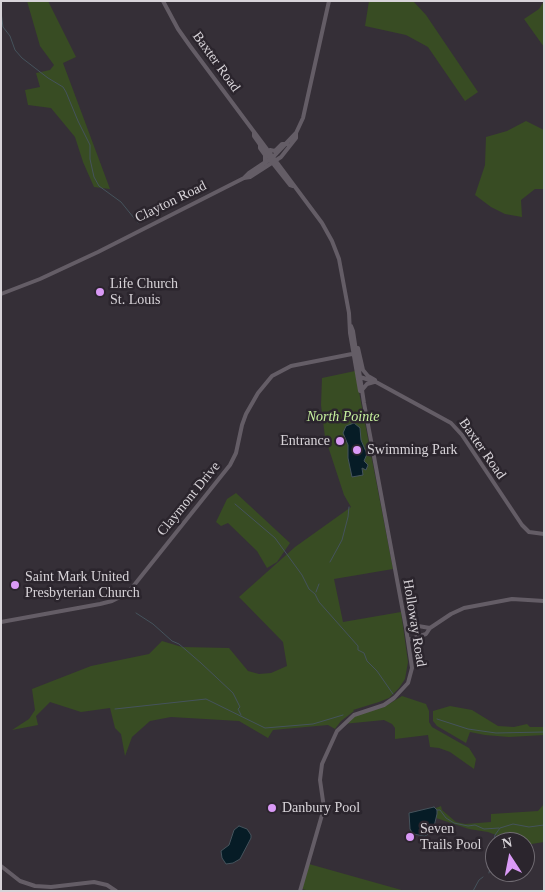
<!DOCTYPE html>
<html>
<head>
<meta charset="utf-8">
<style>
	body { margin:0 }
	#map { position:relative; width:545px; height:892px; overflow:hidden; background:#352f37; font-family:Georgia,serif }
	canvas { display:block }
	.frame { position:absolute; inset:0; border:2px solid #d8d4d9; pointer-events:none }
	.north { position:absolute; left:485px; top:832px; width:50px; height:50px; box-sizing:border-box; background:#2b252d; border:1px solid #706b72; border-radius:50%; rotate:349deg; font-size:14px; font-weight:700; line-height:20px; text-align:center; color:#d8d4d9 }
	.north::after { content:''; display:block; margin:auto; width:18px; height:22px; background:#da9af6; clip-path:polygon(50% 0,100% 100%,50% 72%,0 100%) }
</style>
</head>
<body>
<div id="map">
<canvas width="545" height="892"></canvas>
<div class="frame"></div>
<div class="north">N</div>
</div>
<script>
const ctx = document.querySelector('canvas').getContext('2d');
ctx.lineJoin = 'round';
function fillPath(path, color) {
  ctx.fillStyle = color;
  ctx.fill(path, 'evenodd');
}
function shape(rows) {
  const path = new Path2D();
  for (const r of rows) {
    path.moveTo(r[0], r[1]);
    for (let i = 2; i < r.length; i += 2) path.lineTo(r[i], r[i + 1]);
  }
  return path;
}
function trace(path, color, width, dash) {
  ctx.strokeStyle = color;
  ctx.lineWidth = width;
  ctx.lineCap = dash ? 'butt' : 'round';
  ctx.setLineDash(dash || []);
  ctx.stroke(path);
}
function write(font, color, halo, rows, align = 'center') {
  ctx.font = font + ' Georgia,serif';
  ctx.lineWidth = 5;
  ctx.setLineDash([]);
  ctx.textBaseline = 'middle';
  ctx.strokeStyle = halo;
  ctx.fillStyle = color;
  for (const [text, x, y, turn = 0] of rows) {
    ctx.save();
    ctx.translate(x, y);
    ctx.rotate((+turn || 0) * Math.PI / 180);
    ctx.textAlign = isNaN(turn) ? turn : align;
    if (halo) ctx.strokeText(text, 0, 0);
    ctx.fillText(text, 0, 0);
    ctx.restore();
  }
}
fillPath(shape([
	[27,1,48,1,76,57,63,63,110,189,94,187,83,162,75,137,51,108,28,105,25,90,40,87,36,73,50,70,54,65,40,46],
	[369,1,413,1,426,15,478,92,465,101,428,47,406,35,365,26],
	[544,1,544,47,524,19,539,9],
	[526,121,544,130,544,189,535,189,521,200,522,217,505,214,491,207,475,195,485,165,486,137,507,131],
	[355,371,393,569,334,579,343,622,401,612,408,662,405,679,399,688,389,698,379,702,353,710,354,711,341,721,335,729,328,725,273,730,268,738,239,721,171,717,150,721,132,737,125,756,121,734,115,728,110,708,81,712,50,702,36,716,38,725,12,730,29,719,35,710,32,689,91,666,149,654,162,641,182,647,229,648,248,671,259,674,271,673,287,666,283,642,239,597,295,547,351,507,344,495,325,437,321,405,322,378],
	[236,493,290,543,277,562,267,568,257,551,228,523,221,526,216,522,227,499],
	[402,696,426,704,429,711,429,722,432,727,469,748,476,759,474,769,450,752,439,748,430,747,428,735,395,739,395,728,392,724,384,720,343,724,351,717,384,707],
	[450,706,472,710,498,726,514,727,527,724,530,727,544,727,544,735,509,737,485,735,470,732,466,743,437,726,433,721,433,711],
	[544,804,544,842,525,845,525,842,514,842,488,832,469,829,436,818,436,808,441,806,442,810,456,822,465,824,491,822,491,814,538,811],
	[309,864,405,891,310,891,302,889]
]), '#384c23');
const water = shape([
	[354,423,360,428,361,440,367,454,364,461,368,465,366,470,362,468,363,475,352,477,348,458,348,445,343,433,346,426,354,423],
	[434,807,437,810,437,814,433,831,425,836,413,834,410,829,409,813,434,807],
	[239,826,247,829,251,835,251,838,240,859,233,863,226,864,222,858,221,851,229,845,234,830,239,826]
]);
fillPath(water, '#061c26');
trace(water, '#45535c', 1);
trace(shape([
	[1,12,3,27,10,36,15,50,22,58,48,78,63,87,66,92,78,121,90,145,90,159,94,177,99,186,121,202,138,223],
	[235,504,275,538,302,575,309,589,315,594,319,602,358,646,358,650,364,653,367,661,377,671,393,694],
	[330,562,342,540,348,517,349,507],
	[316,592,319,584],
	[136,613,153,624,172,641,179,644,201,663,233,693,240,707,238,709,241,715],
	[115,709,206,699,265,728,313,724,343,715],
	[437,719,468,729,496,733,544,732],
	[437,810,440,810,446,818,454,823,468,826,475,825,484,829,499,828],
	[489,873,495,835,500,828,513,824,529,827,544,825],
	[473,891,479,880,483,877]
]), '#45535c', 1);
trace(shape([
	[163,1,178,29,190,46,322,223,332,241,339,259,349,313,350,333,360,391],
	[254,133,254,136,275,166,290,185,293,186],
	[260,144,260,148,265,155,265,163],
	[270,150,275,151,282,144,287,144],
	[244,178,249,173,273,157,296,133],
	[1,294,40,279,98,252,244,178,250,177,281,157,296,138,296,133,303,118,329,1],
	[358,348,363,370,368,376,375,380],
	[360,377,376,382,451,423,462,435,522,525,529,532,544,534],
	[362,390,367,384,374,382],
	[1,622,100,604,112,601,126,594,135,584,230,465,236,453,242,425,246,414,258,393,272,376,291,366,357,353],
	[406,628,418,626,430,628],
	[408,640,426,634,430,628,451,614,464,608,512,599,544,601],
	[1,866,20,881,35,886,51,887,94,882,107,885,116,891],
	[300,891,324,808,320,780,322,764,337,731,354,715,384,705,394,698,408,683,412,668,406,628,364,403,353,331,351,326]
]), '#645d66', 4);
for (const [x, y, r, color] of [
	[100,292,5,"#da9af6"],
	[340,441,5,"#da9af6"],
	[357,450,5,"#da9af6"],
	[15,585,5,"#da9af6"],
	[272,808,5,"#da9af6"],
	[410,837,5,"#da9af6"]
]) {
  const dot = new Path2D();
  dot.arc(x, y, r, 0, 2 * Math.PI);
  ctx.fillStyle = color;
  ctx.fill(dot);
  trace(dot, '#2b252d', 2);
}
write('14px', '#d8d4d9', '#2b252d', [
	["Baxter Road",216,62,54],
	["Clayton Road",171,202,-26],
	["Baxter Road",482,449,55],
	["Claymont Drive",189,499,-51],
	["Holloway Road",414,623,81]
]);
write('14px', '#d8d4d9', '#2b252d', [
	["Life Church",110,284],
	["St. Louis",110,300],
	["Entrance",330,441,"right"],
	["Swimming Park",367,450],
	["Saint Mark United",25,577],
	["Presbyterian Church",25,593],
	["Danbury Pool",282,808],
	["Seven",420,829],
	["Trails Pool",420,845]
], 'left');
write('italic 14px', '#c8f3a0', '#2b252d', [
	["North Pointe",343,417]
]);
</script>
</body>
</html>
